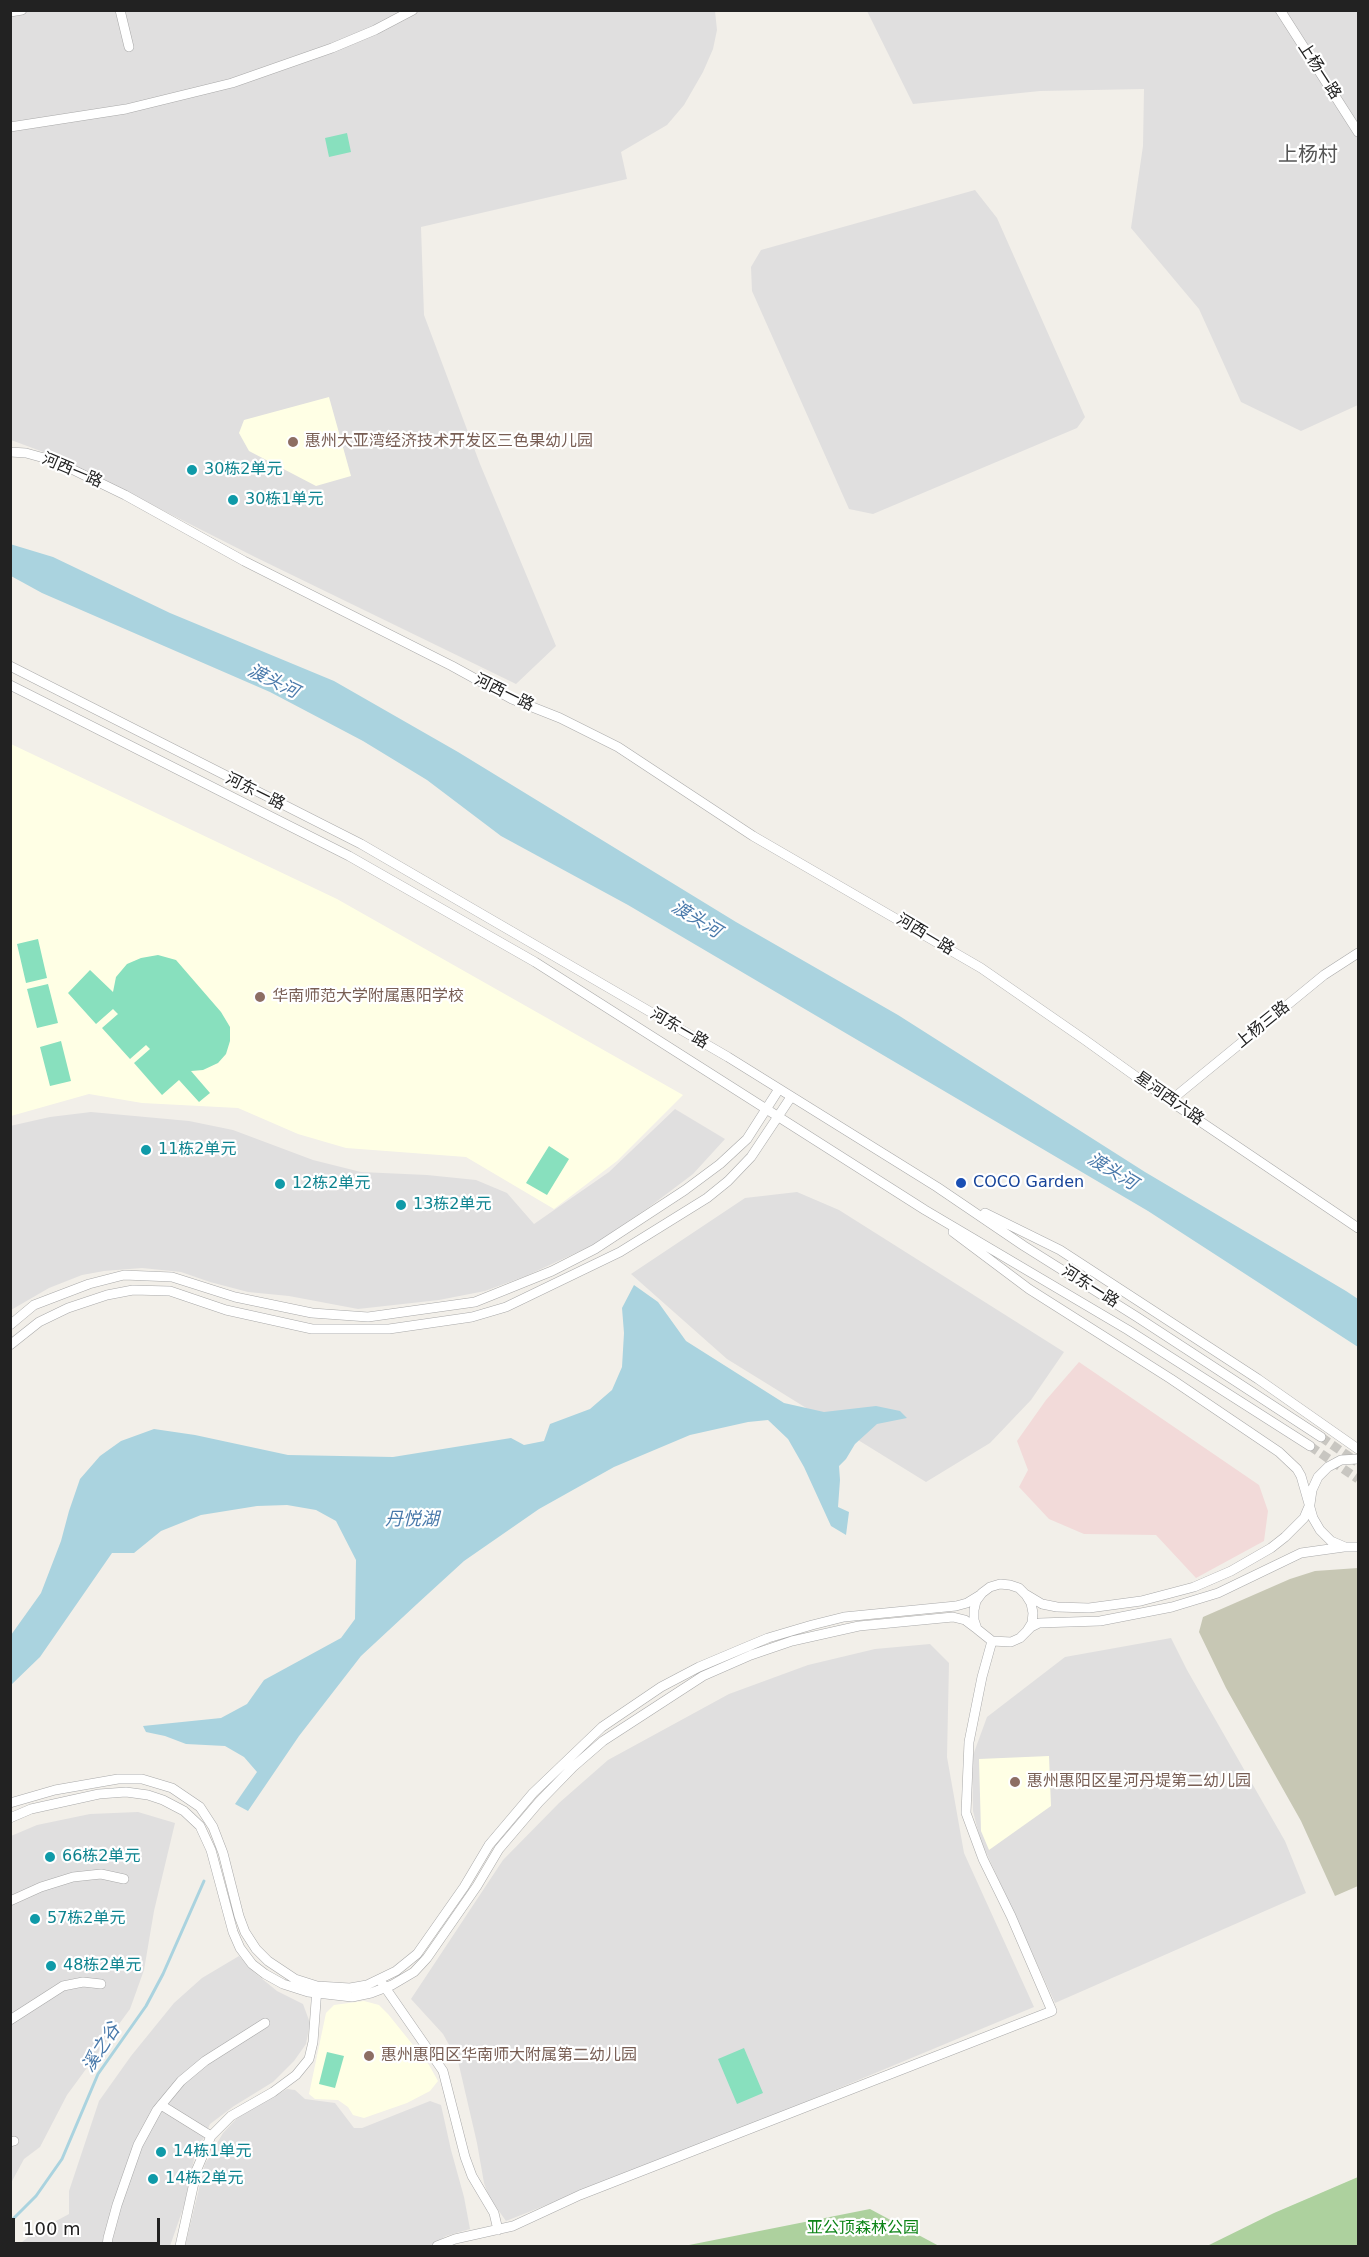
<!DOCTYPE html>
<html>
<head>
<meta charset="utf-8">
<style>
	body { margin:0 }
	#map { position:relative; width:1369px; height:2257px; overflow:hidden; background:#f2efe9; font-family:"DejaVu Sans",sans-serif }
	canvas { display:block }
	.frame { position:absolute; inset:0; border:12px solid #222; pointer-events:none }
	.scale { position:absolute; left:12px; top:2218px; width:148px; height:27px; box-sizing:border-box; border:3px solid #222; border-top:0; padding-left:8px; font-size:18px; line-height:21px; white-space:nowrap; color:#222; -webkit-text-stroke:4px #fff; paint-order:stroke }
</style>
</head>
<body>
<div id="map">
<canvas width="1369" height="2257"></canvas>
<div class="frame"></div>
<div class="scale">100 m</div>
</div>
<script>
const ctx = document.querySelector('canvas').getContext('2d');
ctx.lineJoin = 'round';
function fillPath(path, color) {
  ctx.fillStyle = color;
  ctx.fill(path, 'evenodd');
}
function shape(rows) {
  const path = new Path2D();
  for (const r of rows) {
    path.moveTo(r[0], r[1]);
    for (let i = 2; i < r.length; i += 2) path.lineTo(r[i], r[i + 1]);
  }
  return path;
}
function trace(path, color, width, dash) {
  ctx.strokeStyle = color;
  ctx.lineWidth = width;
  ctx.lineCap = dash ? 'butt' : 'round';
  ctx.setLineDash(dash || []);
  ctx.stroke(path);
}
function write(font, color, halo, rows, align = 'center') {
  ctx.font = font + ' "DejaVu Sans","Noto Sans SC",sans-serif';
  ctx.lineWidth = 4.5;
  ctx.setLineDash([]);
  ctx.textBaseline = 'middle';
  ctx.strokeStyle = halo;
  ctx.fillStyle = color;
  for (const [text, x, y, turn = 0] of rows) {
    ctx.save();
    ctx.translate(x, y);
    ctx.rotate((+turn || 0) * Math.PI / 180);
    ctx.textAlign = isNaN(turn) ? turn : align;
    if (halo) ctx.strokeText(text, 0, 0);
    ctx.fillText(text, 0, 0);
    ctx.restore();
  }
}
fillPath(shape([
	[10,11,715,11,717,30,713,49,703,72,684,105,667,125,621,152,627,179,421,227,424,315,480,464,556,646,516,684,255,557,93,475,46,453,11,440],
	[867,11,1358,11,1358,405,1301,431,1241,402,1199,309,1131,228,1143,146,1144,89,1040,91,913,104],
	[975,190,997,218,1085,417,1077,428,873,514,849,509,752,291,751,267,761,250],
	[675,1109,725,1139,693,1174,648,1208,593,1245,526,1276,485,1291,439,1300,358,1309,289,1296,248,1292,210,1282,181,1272,142,1268,104,1271,82,1275,49,1288,11,1310,10,1126,50,1117,91,1112,189,1121,233,1130,313,1160,361,1172,427,1175,476,1180,507,1193,534,1224,609,1172],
	[797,1192,839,1210,1064,1352,1031,1400,990,1443,926,1482,727,1359,631,1274,745,1198],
	[1171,1638,1187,1670,1285,1841,1306,1893,1055,2003,980,1839,973,1811,972,1758,987,1717,1065,1657],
	[930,1644,949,1663,947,1757,964,1853,1034,2007,784,2111,506,2221,489,2197,484,2183,477,2143,458,2061,443,2034,411,1999,503,1860,559,1803,608,1760,729,1694,808,1665,875,1649],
	[138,1812,175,1823,154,1911,144,1970,130,2009,67,2095,40,2147,24,2159,11,2183,11,1836,37,1825,90,1814],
	[239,1956,255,1973,277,1991,303,2004,310,2023,306,2044,294,2061,273,2082,234,2106,210,2124,194,2159,185,2203,170,2246,17,2246,32,2234,69,2214,69,2191,99,2101,131,2056,174,2003,202,1978],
	[287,2089,295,2090,305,2099,335,2103,354,2128,362,2128,430,2101,441,2105,451,2150,464,2197,470,2229,446,2236,430,2246,185,2246,205,2164,223,2133,238,2117]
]), '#e0dfdf');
fillPath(shape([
	[1079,1362,1259,1485,1268,1511,1264,1541,1196,1578,1156,1535,1084,1534,1049,1519,1019,1487,1028,1470,1017,1441,1046,1400]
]), '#f2dad9');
fillPath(shape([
	[329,397,351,476,316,486,249,451,239,433,244,420],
	[11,744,337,899,683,1095,617,1161,554,1209,466,1157,346,1148,298,1134,238,1108,142,1103,89,1094,11,1116],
	[1049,1756,1051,1806,989,1850,981,1831,979,1759],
	[364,2001,379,2005,388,2014,429,2065,438,2081,430,2091,407,2103,364,2118,353,2115,348,2107,338,2100,315,2099,309,2094,326,2013,334,2005]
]), '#ffffe5');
fillPath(shape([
	[1358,1568,1358,1886,1335,1896,1301,1821,1226,1688,1199,1632,1203,1617,1290,1579,1315,1571]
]), '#c7c7b4');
fillPath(shape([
	[1358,2177,1358,2246,1207,2246,1274,2213],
	[870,2209,939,2246,684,2246]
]), '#add19e');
fillPath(shape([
	[347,133,351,152,329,157,325,138],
	[38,939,47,978,26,983,17,944],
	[158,955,176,960,221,1012,230,1027,230,1041,226,1054,218,1063,203,1070,191,1071,210,1093,199,1102,179,1080,162,1095,134,1063,150,1049,146,1045,130,1059,102,1028,118,1014,113,1009,96,1024,68,993,90,970,113,992,116,977,127,964,141,958],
	[48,984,58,1023,37,1028,27,989],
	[61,1041,71,1081,50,1086,40,1047],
	[549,1146,569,1159,547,1195,526,1183],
	[744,2048,763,2093,737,2104,718,2059],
	[327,2052,344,2056,335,2088,319,2084]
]), '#88e0be');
fillPath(shape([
	[10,544,53,557,170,613,334,681,458,752,736,922,898,1015,1145,1172,1346,1291,1358,1299,1358,1347,1148,1211,628,905,501,836,427,780,363,741,270,692,42,593,11,576],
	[634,1285,658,1302,686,1341,784,1403,824,1412,876,1406,900,1411,907,1418,877,1424,855,1444,846,1459,839,1466,840,1480,838,1507,849,1512,846,1535,831,1526,804,1467,788,1439,768,1420,748,1422,690,1435,614,1467,539,1509,464,1561,417,1604,361,1656,299,1736,248,1811,235,1804,257,1772,244,1757,225,1746,186,1744,165,1736,146,1732,143,1726,221,1718,247,1704,264,1680,341,1638,355,1619,356,1560,336,1521,316,1510,287,1505,257,1506,201,1515,161,1531,134,1553,112,1553,40,1657,11,1685,11,1635,41,1593,61,1541,69,1511,80,1479,100,1456,121,1441,154,1429,195,1435,288,1455,393,1457,511,1438,524,1445,544,1441,550,1424,590,1409,612,1390,622,1367,624,1333,622,1308]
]), '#aad3df');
trace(shape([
	[10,2222,36,2196,62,2159,98,2074,146,2006,163,1974,204,1881]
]), '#aad3df', 3);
trace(shape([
	[1321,1437,1357,1462],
	[1310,1446,1358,1479]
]), '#c8c6c1', 9, [9, 4.5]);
const minor = shape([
	[120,10,129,47],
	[1280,10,1358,132],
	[10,12,22,10],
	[10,127,126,109,232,83,332,48,375,30,413,10],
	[10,452,26,453,55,461,125,495,244,561,452,666,512,699,560,718,618,747,753,836,981,968,1085,1040,1170,1101,1358,1228],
	[10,666,361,844,728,1057,937,1187,1024,1246,1137,1317,1321,1437],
	[10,685,349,856,535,962,925,1210,1128,1330,1310,1446],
	[1170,1101,1324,975,1358,953],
	[985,1213,1060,1250,1258,1379,1358,1449],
	[953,1232,1029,1289,1171,1379,1279,1452,1297,1469,1301,1476,1313,1518,1320,1530,1331,1541,1345,1547,1358,1547],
	[10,1325,34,1305,89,1284,124,1275,172,1277,235,1297,312,1313,368,1317,475,1302,552,1271,595,1249,685,1190,720,1164,747,1139,779,1089],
	[10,1345,39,1322,68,1308,107,1295,133,1290,170,1291,226,1310,312,1329,389,1329,472,1317,506,1307,620,1252,707,1198,728,1181,751,1157,791,1097],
	[1027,1595,1042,1604,1057,1607,1089,1608,1141,1601,1194,1587,1231,1571,1271,1548,1285,1537,1304,1518,1310,1504,1312,1490,1318,1477,1328,1467,1341,1460,1358,1459],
	[1027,1631,1032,1623,1033,1613,1031,1603,1026,1595,1019,1588,1010,1585,1000,1584,990,1587,982,1593,976,1601,974,1610,974,1620,977,1629,992,1641,1011,1642,1020,1638,1031,1627,1039,1623,1100,1621,1172,1607,1218,1593,1301,1553,1344,1547],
	[10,1803,55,1790,118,1779,142,1779,172,1788,200,1807,213,1827,223,1853,239,1916,245,1932,256,1949,268,1961,295,1979,317,1986,350,1988,367,1985,396,1971,417,1954,464,1887,489,1845,533,1793,602,1727,661,1687,699,1667,744,1648,768,1638,812,1625,844,1617,956,1606,967,1603,980,1595],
	[10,1818,31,1809,99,1794,126,1792,148,1795,163,1800,184,1811,200,1826,211,1850,233,1932,240,1948,252,1964,265,1974,283,1984,308,1992,352,1997,371,1993,392,1985,414,1972,427,1958,477,1886,499,1849,539,1802,573,1767,603,1741,703,1676,751,1655,792,1641,859,1626,953,1617,965,1620,977,1629],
	[10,1901,41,1887,73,1877,101,1874,124,1879],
	[382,1983,443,2071,465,2157,472,2176,494,2213,498,2230],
	[10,2020,63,1986,83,1982,101,1984],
	[161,2105,211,2136],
	[10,2142,14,2141],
	[107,2246,108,2238,117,2205,138,2145,157,2110,181,2081,205,2061,265,2023],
	[180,2246,197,2169,211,2136,231,2116,273,2092,296,2075,309,2059,313,2042,317,1988],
	[437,2246,455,2239,513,2226,580,2195,1052,2011,1011,1916,983,1859,966,1813,969,1742,982,1677,992,1641]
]);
trace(minor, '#a9a9a9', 10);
trace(minor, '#fff', 9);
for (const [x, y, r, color] of [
	[293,442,6,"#8d6e63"],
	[192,470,6,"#0f9aa8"],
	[233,500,6,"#0f9aa8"],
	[260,997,6,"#8d6e63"],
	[146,1150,6,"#0f9aa8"],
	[961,1183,6,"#1a4fb4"],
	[280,1184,6,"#0f9aa8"],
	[401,1205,6,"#0f9aa8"],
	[1015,1782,6,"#8d6e63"],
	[50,1857,6,"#0f9aa8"],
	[35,1919,6,"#0f9aa8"],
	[51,1966,6,"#0f9aa8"],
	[369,2056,6,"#8d6e63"],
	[161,2152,6,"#0f9aa8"],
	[153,2179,6,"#0f9aa8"]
]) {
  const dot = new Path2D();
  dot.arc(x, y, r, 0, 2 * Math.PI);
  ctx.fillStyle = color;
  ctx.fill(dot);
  trace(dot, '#fff', 2);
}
write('16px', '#222', '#fff', [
	["上杨一路",1319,71,57],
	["河西一路",72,471,23],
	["河西一路",504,693,26],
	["河东一路",255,792,26],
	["河西一路",925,935,31],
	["上杨三路",1263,1025,-39],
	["河东一路",679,1029,30],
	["星河西六路",1169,1099,35],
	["河东一路",1090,1287,32]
]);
write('16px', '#785e54', '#fff', [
	["惠州大亚湾经济技术开发区三色果幼儿园",305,442],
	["华南师范大学附属惠阳学校",272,997],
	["惠州惠阳区星河丹堤第二幼儿园",1027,1782],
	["惠州惠阳区华南师大附属第二幼儿园",381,2056]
], 'left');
write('16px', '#0d838f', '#fff', [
	["30栋2单元",204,470],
	["30栋1单元",245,500],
	["11栋2单元",158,1150],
	["12栋2单元",292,1184],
	["13栋2单元",413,1205],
	["66栋2单元",62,1857],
	["57栋2单元",47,1919],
	["48栋2单元",63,1966],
	["14栋1单元",173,2152],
	["14栋2单元",165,2179]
], 'left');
write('16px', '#164399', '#fff', [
	["COCO Garden",973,1183]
], 'left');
write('16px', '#0c8416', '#fff', [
	["亚公顶森林公园",863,2229]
]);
write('italic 18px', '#4a7aab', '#fff', [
	["渡头河",273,682,26],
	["渡头河",696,920,31],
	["渡头河",1112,1172,31],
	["丹悦湖",412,1520],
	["溪之谷",102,2048,-57]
]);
write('20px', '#555', '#fff', [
	["上杨村",1308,156]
]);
</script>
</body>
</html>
